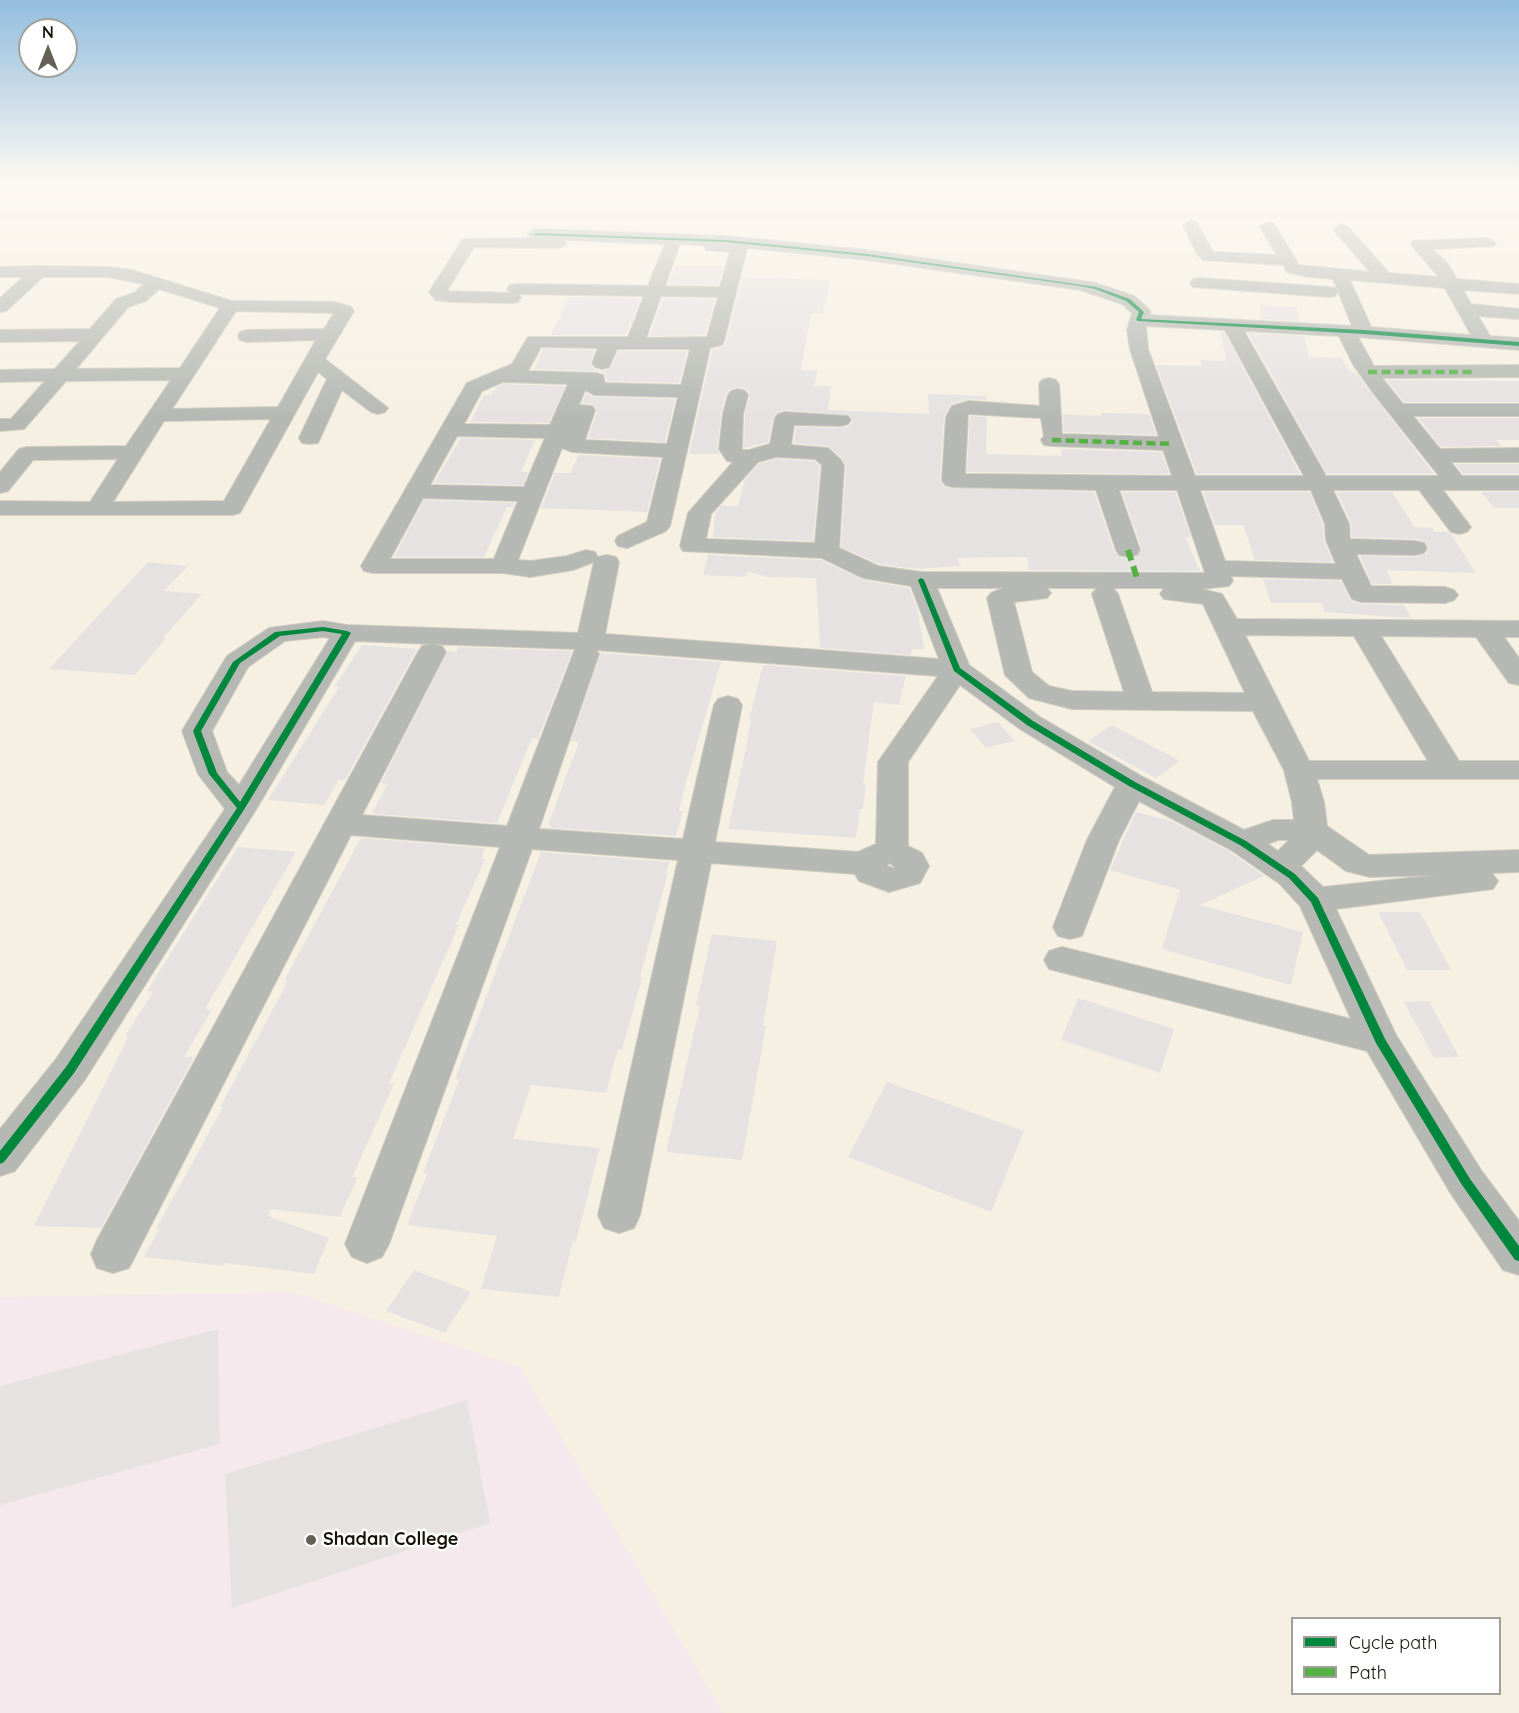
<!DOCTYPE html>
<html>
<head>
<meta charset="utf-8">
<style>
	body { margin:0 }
	#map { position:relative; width:1519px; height:1713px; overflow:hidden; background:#f6f0e3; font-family:Quicksand,sans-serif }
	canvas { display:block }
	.legend { position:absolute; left:1291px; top:1617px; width:210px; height:78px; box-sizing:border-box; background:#fff; border:2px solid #a2a09c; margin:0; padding:8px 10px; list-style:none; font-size:18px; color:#161207 }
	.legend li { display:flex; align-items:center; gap:12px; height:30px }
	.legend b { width:30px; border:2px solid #a2a09c }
	.north { position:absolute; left:18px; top:18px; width:60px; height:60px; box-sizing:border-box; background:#fff; border:2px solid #a2a09c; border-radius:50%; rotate:0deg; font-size:16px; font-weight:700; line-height:24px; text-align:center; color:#161207 }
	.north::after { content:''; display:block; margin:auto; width:21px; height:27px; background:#646054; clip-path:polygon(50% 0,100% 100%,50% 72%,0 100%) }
</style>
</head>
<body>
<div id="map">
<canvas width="1519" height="1713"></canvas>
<ul class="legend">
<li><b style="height:8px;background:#00873e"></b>Cycle path</li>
<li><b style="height:8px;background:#55b144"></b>Path</li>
</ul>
<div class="north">N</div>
</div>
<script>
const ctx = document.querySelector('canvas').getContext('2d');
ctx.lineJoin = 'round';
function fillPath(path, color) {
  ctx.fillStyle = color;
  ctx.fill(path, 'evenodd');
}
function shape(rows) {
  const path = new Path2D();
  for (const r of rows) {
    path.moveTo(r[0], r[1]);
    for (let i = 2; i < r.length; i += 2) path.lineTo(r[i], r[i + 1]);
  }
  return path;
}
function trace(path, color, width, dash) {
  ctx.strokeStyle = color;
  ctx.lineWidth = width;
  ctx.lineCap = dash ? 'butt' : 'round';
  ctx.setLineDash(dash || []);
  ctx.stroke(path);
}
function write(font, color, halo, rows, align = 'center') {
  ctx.font = font + ' Quicksand,sans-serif';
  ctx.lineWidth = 5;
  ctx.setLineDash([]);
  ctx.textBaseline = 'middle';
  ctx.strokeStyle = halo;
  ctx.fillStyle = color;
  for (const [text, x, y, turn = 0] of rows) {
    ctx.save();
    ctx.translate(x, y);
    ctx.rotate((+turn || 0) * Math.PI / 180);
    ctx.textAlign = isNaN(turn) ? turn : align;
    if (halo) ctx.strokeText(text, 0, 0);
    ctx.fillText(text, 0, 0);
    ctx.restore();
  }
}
fillPath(shape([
	[293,1292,520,1367,723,1713,0,1713,0,1297]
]), '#f5e9ed');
fillPath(shape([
	[675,266,724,266,718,285,668,284],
	[742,277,831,280,822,314,811,314,801,370,817,371,814,386,831,386,828,410,929,414,928,394,987,396,987,400,968,399,951,404,944,416,940,480,944,487,1094,492,1114,551,1119,557,1128,559,1137,557,1142,549,1122,492,1175,492,1191,537,1185,537,1200,571,1029,570,1027,557,957,558,961,566,917,569,879,564,841,547,846,465,843,459,828,446,794,443,796,427,842,428,849,426,853,421,850,415,785,410,777,412,773,418,768,442,744,448,745,414,750,396,747,390,739,387,730,389,726,394,721,414,717,449,719,454,689,454,712,350,723,347,726,342],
	[569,297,641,298,626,335,551,335],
	[663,298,715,299,705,335,649,336],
	[1259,305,1296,307,1300,321,1261,319],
	[1220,332,1224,332,1300,474,1197,474,1156,365,1202,366,1200,360,1227,361],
	[1248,333,1304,336,1309,357,1341,358,1350,371,1356,373,1434,474,1327,474],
	[543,349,595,350,590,364,594,369,601,371,611,368,618,351,687,351,679,383,607,381,604,373,597,371,534,369],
	[1387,380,1519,381,1519,402,1404,402],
	[503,384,565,386,549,423,470,422,484,395,491,395,496,388],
	[586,393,594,397,675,399,665,442,588,438,597,411,592,404,582,403],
	[1101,413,1149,414,1156,435,1064,432,1063,414,1101,416],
	[970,416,987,417,986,454,1061,456,1061,449,1161,452,1169,474,967,472],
	[1418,418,1519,418,1519,440,1496,440,1502,446,1441,447],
	[461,438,535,440,521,472,528,472,523,485,434,483],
	[578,455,660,459,647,512,541,508,555,473,571,473],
	[776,459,814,461,820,466,813,541,713,537,715,513,721,506,738,506,745,479,759,464],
	[1456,464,1519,464,1519,474,1463,474],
	[1203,492,1310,492,1323,525,1324,541,1333,562,1255,560,1243,525,1215,525],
	[1337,492,1392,492,1415,527,1432,528,1435,532,1448,532,1451,534,1476,573,1386,570,1393,584,1372,584,1360,556,1415,557,1426,554,1429,547,1424,541,1415,539,1352,537,1351,523],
	[1481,492,1519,492,1519,508,1494,508],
	[424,500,515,503,513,507,507,507,484,557,394,557],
	[708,555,821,560,863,580,909,588,917,607,924,649,912,649,911,655,820,648,816,578,767,577,748,571,746,576,741,577,703,575],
	[148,562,188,566,164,591,202,594,163,638,166,638,135,675,49,669],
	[1263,579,1341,581,1351,601,1361,604,1404,605,1411,618,1324,612,1322,603,1271,603],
	[362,645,417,649,345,780,339,780,324,805,268,800,339,687,334,687],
	[458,647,572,651,538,739,532,738,497,823,374,814,372,812,388,784,381,783,448,651,456,652],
	[601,653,721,662,686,782,679,811,683,811,676,836,550,828,551,825,548,825,579,742,571,741],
	[763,665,906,676,899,705,874,702,863,785,866,785,863,809,860,809,856,838,728,829,747,743,751,719,749,719],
	[998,722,1015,741,986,748,970,729],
	[1112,725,1180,761,1156,778,1088,741],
	[1136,812,1171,821,1191,831,1230,852,1264,876,1200,905,1303,932,1291,985,1162,949,1180,890,1110,870],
	[361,838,485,848,481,859,485,859,456,925,459,925,389,1083,394,1084,352,1177,357,1178,340,1217,270,1209,268,1216,329,1238,314,1274,225,1263,223,1266,144,1257,159,1229,156,1229,223,1107,220,1107,288,981,284,981],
	[238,847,296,852,205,1009,212,1010,184,1057,194,1057,101,1228,34,1226,128,1037,125,1036,153,992,147,991],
	[541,852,669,862,666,873,668,873,640,977,642,977,632,1015,622,1050,618,1049,606,1093,531,1085,513,1139,600,1148,576,1242,573,1241,559,1297,481,1289,497,1236,407,1225,427,1174,423,1173,459,1080,455,1079],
	[1378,912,1420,912,1451,970,1407,970],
	[712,934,777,941,763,1026,766,1026,742,1160,666,1152,700,1006,696,1005],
	[1078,998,1174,1029,1160,1073,1061,1040],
	[1429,1001,1459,1057,1434,1058,1404,1002],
	[887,1082,1024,1131,991,1212,848,1157],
	[414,1270,471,1292,445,1333,386,1311],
	[218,1329,220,1444,0,1505,0,1386],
	[467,1400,490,1523,232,1608,225,1474]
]), '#e6e2e2');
const minor = shape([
	[1191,220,1196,222,1213,252,1277,255,1260,227,1268,222,1274,224,1299,265,1370,272,1333,229,1341,224,1347,226,1389,273,1439,277,1413,247,1411,244,1413,241,1488,238,1496,243,1494,246,1432,249,1448,264,1457,279,1519,284,1519,294,1463,290,1471,304,1519,309,1519,319,1478,316,1490,336,1519,338,1519,350,1358,337,1374,366,1519,365,1519,377,1382,378,1403,404,1519,404,1519,416,1413,416,1440,449,1519,448,1519,462,1451,462,1462,476,1519,476,1519,490,1443,490,1471,527,1467,532,1459,534,1451,532,1419,490,1333,490,1349,524,1350,539,1415,541,1424,543,1427,548,1424,553,1415,555,1356,554,1371,586,1445,587,1454,590,1458,595,1454,600,1445,603,1361,602,1352,599,1342,579,1231,576,1233,581,1229,586,1201,589,1222,594,1237,619,1519,621,1519,637,1504,637,1519,658,1519,685,1509,683,1476,637,1381,636,1459,761,1519,761,1519,779,1317,779,1324,802,1327,826,1369,855,1519,850,1519,872,1492,873,1498,881,1493,889,1336,909,1396,1035,1481,1170,1519,1221,1519,1275,1503,1270,1451,1194,1367,1051,1049,969,1044,960,1049,951,1062,947,1351,1019,1300,906,1280,884,1231,850,1139,801,1119,840,1082,936,1070,939,1058,936,1053,927,1087,840,1115,787,1020,729,960,685,908,762,908,846,922,853,929,866,920,883,889,892,859,881,855,874,711,863,640,1215,634,1228,619,1233,604,1228,598,1215,678,860,532,849,389,1244,382,1257,367,1263,352,1257,345,1244,500,847,351,835,129,1268,113,1273,97,1268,91,1254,97,1240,418,652,422,646,432,644,355,641,257,808,84,1081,15,1171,0,1176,0,1129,56,1059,225,809,198,774,182,731,227,656,269,628,323,621,347,625,578,633,594,562,573,570,530,577,503,573,373,573,364,571,361,566,467,383,512,364,528,337,628,337,644,296,518,294,521,298,518,302,512,303,451,302,436,300,429,292,463,239,532,238,527,234,535,229,726,236,867,250,1096,283,1134,296,1148,308,1151,312,1149,315,1352,326,1333,279,1308,277,1287,272,1283,265,1203,260,1197,254,1183,225,1191,220],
	[564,240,665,244,648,286,516,284,510,285,507,289,510,293,447,291,474,247,558,248,564,246,566,243,564,240],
	[678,244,705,245,706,250,730,252,720,287,665,286,679,246,678,244],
	[747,248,867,260,1080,290,1122,304,1132,313,1127,330,1130,349,1159,437,1062,434,1059,384,1056,380,1049,378,1042,380,1039,384,1040,406,969,401,952,406,946,417,942,480,945,485,953,487,1096,490,1116,550,1119,555,1128,557,1137,555,1140,550,1119,490,1177,490,1205,573,921,572,878,566,839,548,844,465,841,460,828,448,791,445,794,425,841,426,848,424,851,420,848,416,785,412,778,414,775,418,770,444,749,450,742,450,743,414,748,395,745,391,738,389,731,391,728,395,723,414,719,449,727,461,733,462,688,513,680,546,683,551,822,558,863,578,911,586,939,659,605,634,619,562,616,557,607,555,598,557,595,552,586,550,567,556,530,561,518,560,562,448,572,452,663,457,647,522,618,536,615,541,618,546,627,548,666,531,670,526,710,348,722,345,724,341,747,248],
	[1350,280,1445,288,1471,335,1371,327,1350,280],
	[661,296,718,297,707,337,646,338,661,296],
	[1146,326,1225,330,1304,476,1195,476,1148,349,1146,326],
	[1244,331,1339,336,1354,366,1374,394,1439,476,1326,476,1244,331],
	[541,347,598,348,592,363,595,367,602,369,609,367,617,349,690,349,681,385,605,383,603,375,596,373,528,371,541,347],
	[503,382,568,384,550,425,464,424,482,391,503,382],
	[585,390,594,395,678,397,667,444,585,440,595,410,592,406,579,405,585,390],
	[968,414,1041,418,1044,436,1041,440,1044,445,1052,446,1163,450,1172,476,965,474,968,414],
	[457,436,545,438,524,487,430,485,457,436],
	[776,457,815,459,822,465,815,543,706,539,711,514,758,462,776,457],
	[1200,490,1311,490,1325,524,1326,540,1336,564,1225,561,1200,490],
	[423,498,518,501,494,559,390,559,423,498],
	[937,588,1003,588,991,593,987,598,1005,675,1029,698,1072,709,1253,711,1284,770,1292,802,1294,820,1273,820,1244,830,1143,777,1040,717,969,665,937,588],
	[1047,588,1097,588,1092,594,1124,692,1072,691,1049,686,1032,672,1014,602,1047,598,1051,593,1047,588],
	[1113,588,1164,588,1160,594,1164,599,1203,604,1245,693,1152,692,1118,594,1113,588],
	[1245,635,1354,636,1428,761,1309,761,1245,635],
	[323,637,330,638,239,785,227,772,212,731,248,667,285,641,323,637],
	[432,644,575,649,507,826,362,815,446,652,442,646,432,644],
	[596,650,938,676,878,762,876,844,858,852,715,842,742,705,738,699,728,696,718,699,714,705,683,839,539,829,599,654,596,650],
	[1278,840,1289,840,1278,851,1268,844,1278,840],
	[1317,850,1346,871,1370,877,1436,875,1323,887,1301,866,1317,850],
	[890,863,895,867,895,868,886,866,890,863],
	[40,266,108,267,132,270,232,301,334,302,351,307,354,311,325,359,388,408,385,412,378,414,371,412,342,390,318,443,310,444,302,443,299,438,327,379,318,372,240,513,232,515,0,515,0,501,90,502,118,459,33,460,8,491,0,493,0,472,19,449,27,447,126,446,171,380,66,381,24,429,0,431,0,419,11,419,45,381,0,382,0,370,55,369,80,341,0,342,0,330,90,329,116,299,134,293,144,284,108,277,43,277,6,311,0,312,0,298,23,277,0,277,0,267,40,266],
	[159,289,220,308,180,368,76,369,128,307,146,301,159,289],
	[236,311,334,313,324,329,247,330,240,332,238,336,240,340,247,342,316,340,278,407,172,409,236,311],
	[271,419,224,501,113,502,164,421,271,419],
	[1199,278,1329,287,1335,288,1338,292,1335,296,1329,297,1193,287,1190,283,1193,279,1199,278]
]);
trace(minor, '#d0ccc1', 2);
fillPath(minor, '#b5b8b3');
trace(shape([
	[1368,372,1475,372],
	[1052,440,1173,444]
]), '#55b144', 4.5, [9, 4.5]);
trace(shape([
	[1128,550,1138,581]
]), '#55b144', 6, [11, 6]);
fillPath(shape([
	[535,233,726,240,867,254,1096,287,1130,299,1144,312,1141,319,1364,330,1519,342,1519,346,1364,334,1138,321,1136,320,1139,312,1126,301,1095,289,1080,286,867,256,726,242,533,235,535,233],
	[921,578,924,580,960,668,1033,721,1135,782,1246,841,1295,874,1318,898,1385,1039,1470,1179,1519,1246,1519,1261,1515,1260,1462,1185,1376,1043,1311,902,1289,878,1240,845,1129,786,1027,725,954,671,918,580,921,578],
	[323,627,347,631,351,633,245,808,74,1073,4,1162,0,1164,0,1151,66,1067,237,808,209,774,193,731,233,662,275,632,323,627],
	[323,631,342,634,240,802,217,773,201,731,240,663,280,636,323,631]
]), '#00873e');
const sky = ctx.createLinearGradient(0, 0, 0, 418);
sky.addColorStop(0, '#93bdde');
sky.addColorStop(0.43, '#fbf8f2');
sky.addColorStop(1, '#fbf8f200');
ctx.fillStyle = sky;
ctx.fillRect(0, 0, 1519, 418);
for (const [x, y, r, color] of [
	[311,1540,6,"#646054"]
]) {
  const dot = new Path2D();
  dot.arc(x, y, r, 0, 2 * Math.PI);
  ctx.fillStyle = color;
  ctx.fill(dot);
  trace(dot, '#fff', 2);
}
write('bold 18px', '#161207', '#fff', [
	["Shadan College",323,1540]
], 'left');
</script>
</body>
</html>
